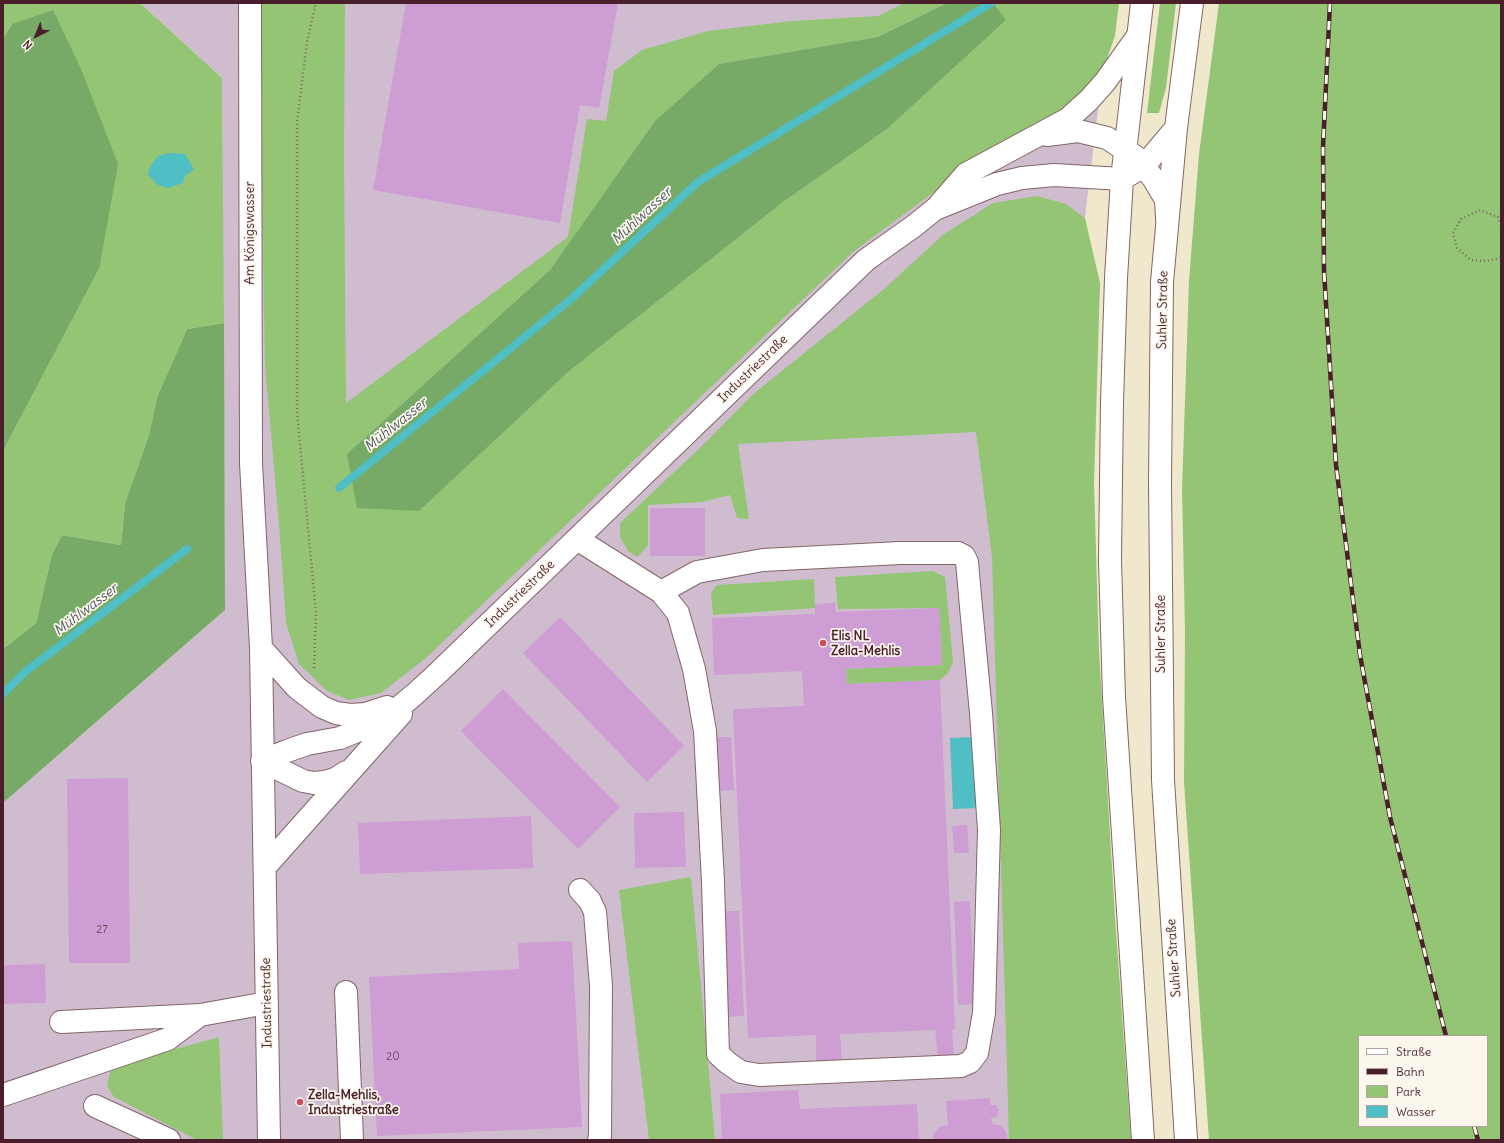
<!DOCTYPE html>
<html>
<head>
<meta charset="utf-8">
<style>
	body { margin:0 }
	#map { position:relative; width:1504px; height:1143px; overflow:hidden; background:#efe8cd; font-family:Delius,sans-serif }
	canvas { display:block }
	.frame { position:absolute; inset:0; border:4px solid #4a1f2b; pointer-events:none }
	.legend { position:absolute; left:1358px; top:1035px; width:130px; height:92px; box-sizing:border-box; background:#fbf7ec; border:1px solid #b4a19f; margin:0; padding:5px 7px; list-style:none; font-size:12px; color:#4a1f2b }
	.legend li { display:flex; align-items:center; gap:8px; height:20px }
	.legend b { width:20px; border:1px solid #b4a19f }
	.north { position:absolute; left:16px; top:16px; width:40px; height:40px; -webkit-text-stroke:3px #fbf7ec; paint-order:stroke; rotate:223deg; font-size:11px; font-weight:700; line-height:16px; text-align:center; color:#4a1f2b }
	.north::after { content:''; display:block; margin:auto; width:14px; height:18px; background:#4a1f2b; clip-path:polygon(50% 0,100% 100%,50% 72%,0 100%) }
</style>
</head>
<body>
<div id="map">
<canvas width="1504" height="1143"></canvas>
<div class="frame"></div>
<ul class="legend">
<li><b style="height:5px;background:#fff"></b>Straße</li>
<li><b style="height:5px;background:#4a1f2b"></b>Bahn</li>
<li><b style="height:11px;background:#93c575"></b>Park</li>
<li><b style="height:11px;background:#50bec5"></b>Wasser</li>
</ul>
<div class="north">N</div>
</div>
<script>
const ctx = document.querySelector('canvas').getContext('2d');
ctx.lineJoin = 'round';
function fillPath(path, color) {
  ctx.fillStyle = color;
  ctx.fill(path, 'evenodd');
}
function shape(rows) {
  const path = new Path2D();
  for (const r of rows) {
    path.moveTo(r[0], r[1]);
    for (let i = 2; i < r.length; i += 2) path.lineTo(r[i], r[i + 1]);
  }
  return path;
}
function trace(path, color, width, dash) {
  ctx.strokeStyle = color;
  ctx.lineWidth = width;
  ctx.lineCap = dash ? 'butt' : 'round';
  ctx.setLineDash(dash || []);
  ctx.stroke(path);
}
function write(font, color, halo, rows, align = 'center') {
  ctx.font = font + ' Delius,sans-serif';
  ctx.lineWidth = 3.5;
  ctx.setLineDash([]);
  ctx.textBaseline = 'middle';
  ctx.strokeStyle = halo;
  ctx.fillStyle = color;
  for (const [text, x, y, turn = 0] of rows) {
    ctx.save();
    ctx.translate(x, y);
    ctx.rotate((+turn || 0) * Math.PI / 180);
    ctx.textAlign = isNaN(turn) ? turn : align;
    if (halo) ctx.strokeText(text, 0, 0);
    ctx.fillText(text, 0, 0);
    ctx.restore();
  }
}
fillPath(shape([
	[140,3,1111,3,1024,721,1043,1140,3,1140,3,803,225,610,222,78]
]), '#cfbdcf');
fillPath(shape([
	[3,3,140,3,222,78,224,323,187,329,157,397,149,435,125,503,121,545,62,535,52,554,36,623,3,649,3,451,99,269,12,24,3,39],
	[262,3,345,3,344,157,346,403,568,237,587,119,606,121,614,71,642,50,708,31,792,21,878,16,904,3,947,3,878,37,719,64,655,121,550,270,347,454,419,511,568,372,783,202,887,129,1006,20,993,3,1119,3,1115,36,1102,73,1071,113,980,158,853,252,426,658,381,693,349,700,327,691,299,664,286,623,279,524,265,366,260,88],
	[1160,3,1176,3,1166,88,1159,113,1147,113],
	[1219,3,1501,3,1501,1140,1209,1140,1184,782,1185,630,1182,490,1189,281,1199,154],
	[1359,1036,1487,1036,1487,1126,1359,1126],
	[1037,196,1066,204,1085,218,1100,283,1094,483,1099,651,1115,917,1131,1140,1009,1140,992,557,976,432,738,444,749,519,737,518,730,495,702,502,648,505,648,546,637,557,628,551,620,537,620,523,703,445,752,395,884,289,944,234,993,203],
	[933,571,945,577,953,662,948,673,940,680,847,684,846,669,942,665,939,608,838,609,835,577],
	[814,579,815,608,713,615,711,593,717,585],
	[691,877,715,1140,649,1140,619,890],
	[219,1037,223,1140,197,1140,114,1097,107,1086,111,1067]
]), '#93c575');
fillPath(shape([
	[947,3,993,3,1006,20,887,129,783,202,568,372,419,511,357,508,347,454,550,270,655,121,719,64,878,37],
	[53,10,81,69,118,164,99,269,3,451,3,39,12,24],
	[224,323,225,610,3,803,3,649,36,623,52,554,62,535,121,545,125,503,149,435,157,397,187,329]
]), '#76aa66');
fillPath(shape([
	[170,153,185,154,194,169,185,176,183,183,168,188,158,185,148,175,150,167,158,156],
	[974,737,977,808,953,809,950,738]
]), '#50bec5');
trace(shape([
	[339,488,570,300,698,182,991,3],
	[3,694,25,672,187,549]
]), '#50bec5', 8);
fillPath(shape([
	[406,3,618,3,599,108,580,105,560,223,373,190],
	[650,508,705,508,705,556,650,556],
	[835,603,836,612,939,608,942,665,846,669,847,684,940,680,955,1029,952,1030,954,1055,938,1056,935,1030,840,1034,842,1062,816,1063,816,1035,748,1038,733,709,804,706,802,671,714,675,712,618,815,614,815,604],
	[560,617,684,746,647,782,523,653],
	[503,689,620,807,578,849,461,731],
	[713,737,731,737,734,790,716,791],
	[128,778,130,963,69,963,67,779],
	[684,812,686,867,635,868,634,813],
	[531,816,533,868,360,874,358,823],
	[967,825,969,853,954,853,952,826],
	[970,901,975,1004,958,1005,954,902],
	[721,911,739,911,744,1016,726,1017],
	[572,941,582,1127,377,1136,369,977,519,969,518,943],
	[45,964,46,1003,3,1004,3,965],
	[798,1090,800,1109,917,1104,919,1140,722,1140,720,1094],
	[990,1098,990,1105,996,1105,999,1110,997,1116,991,1118,992,1124,1002,1126,1007,1134,1007,1140,933,1140,933,1135,938,1128,941,1126,948,1125,946,1101]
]), '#cd9dd4');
const minor = shape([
	[250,3,251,463,261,648,269,1140],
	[1047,135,1078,131,1107,138,1136,157,1153,178,1166,200,1167,218],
	[939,205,966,174,1068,119,1089,100,1105,82,1137,37],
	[577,539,661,592,678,613,694,669,705,731,713,882,718,1054,728,1063,741,1072,759,1075,961,1066,970,1062,977,1053,984,1013,989,830,981,713,971,607,967,562,964,556,958,553,900,553,763,560,697,572,661,592],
	[261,648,297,688,322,707,336,713,350,715,366,714,387,707],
	[262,761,287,751,307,744,340,738,367,727,397,709,415,694,439,672,866,260,914,226,935,209,997,184,1022,178,1054,175,1122,179],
	[262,761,303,781,314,783,324,782,335,779,346,772],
	[265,867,401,714],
	[580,890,590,901,595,912,601,986,600,1136,599,1140],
	[346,992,352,1140],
	[61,1022,200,1015,267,1003],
	[3,1095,168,1039,200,1015],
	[95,1106,169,1140]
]);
const major = shape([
	[1142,3,1122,179,1116,278,1112,402,1110,560,1114,697,1143,1140],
	[1122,179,1144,166,1176,128],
	[1186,1140,1163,780,1160,482,1162,282,1176,128,1192,3]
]);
trace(minor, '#846564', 24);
trace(major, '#846564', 24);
trace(shape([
	[1501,225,1498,217,1480,210,1461,219,1453,233,1457,248,1471,260,1486,261,1501,258],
	[314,668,316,613,297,412,297,122,307,42,316,3]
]), '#846564', 2.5, [1, 3]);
trace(minor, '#fff', 22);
trace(major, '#fff', 22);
const rail = shape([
	[1330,3,1323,147,1324,271,1336,465,1360,655,1390,817,1446,1036],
	[1474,1126,1478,1140]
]);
trace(rail, '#4a1f2b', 4.5);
trace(rail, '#fbf7ec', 3, [9]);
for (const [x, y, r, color] of [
	[823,643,4,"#d1495b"],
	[300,1102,4,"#d1495b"]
]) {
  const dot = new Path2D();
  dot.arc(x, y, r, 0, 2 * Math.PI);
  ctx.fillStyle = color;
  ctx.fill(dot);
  trace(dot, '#fbf7ec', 1.5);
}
write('11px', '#6b3e55', null, [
	["27",102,930],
	["20",393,1057]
]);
write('13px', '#4a1f2b', '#fbf7ec', [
	["Am Königswasser",250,233,-90],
	["Suhler Straße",1163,310,-89],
	["Industriestraße",753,369,-44],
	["Industriestraße",520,594,-44],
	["Suhler Straße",1161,634,-90],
	["Suhler Straße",1174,958,-94],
	["Industriestraße",267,1003,-91]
]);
write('bold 13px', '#4a1f2b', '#fbf7ec', [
	["Elis NL",831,636],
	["Zella-Mehlis",831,651],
	["Zella-Mehlis,",308,1095],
	["Industriestraße",308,1110]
], 'left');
write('italic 14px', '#4c5761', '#fbf7ec', [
	["Mühlwasser",642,216,-43],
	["Mühlwasser",396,425,-39],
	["Mühlwasser",86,610,-37]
]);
</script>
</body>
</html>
